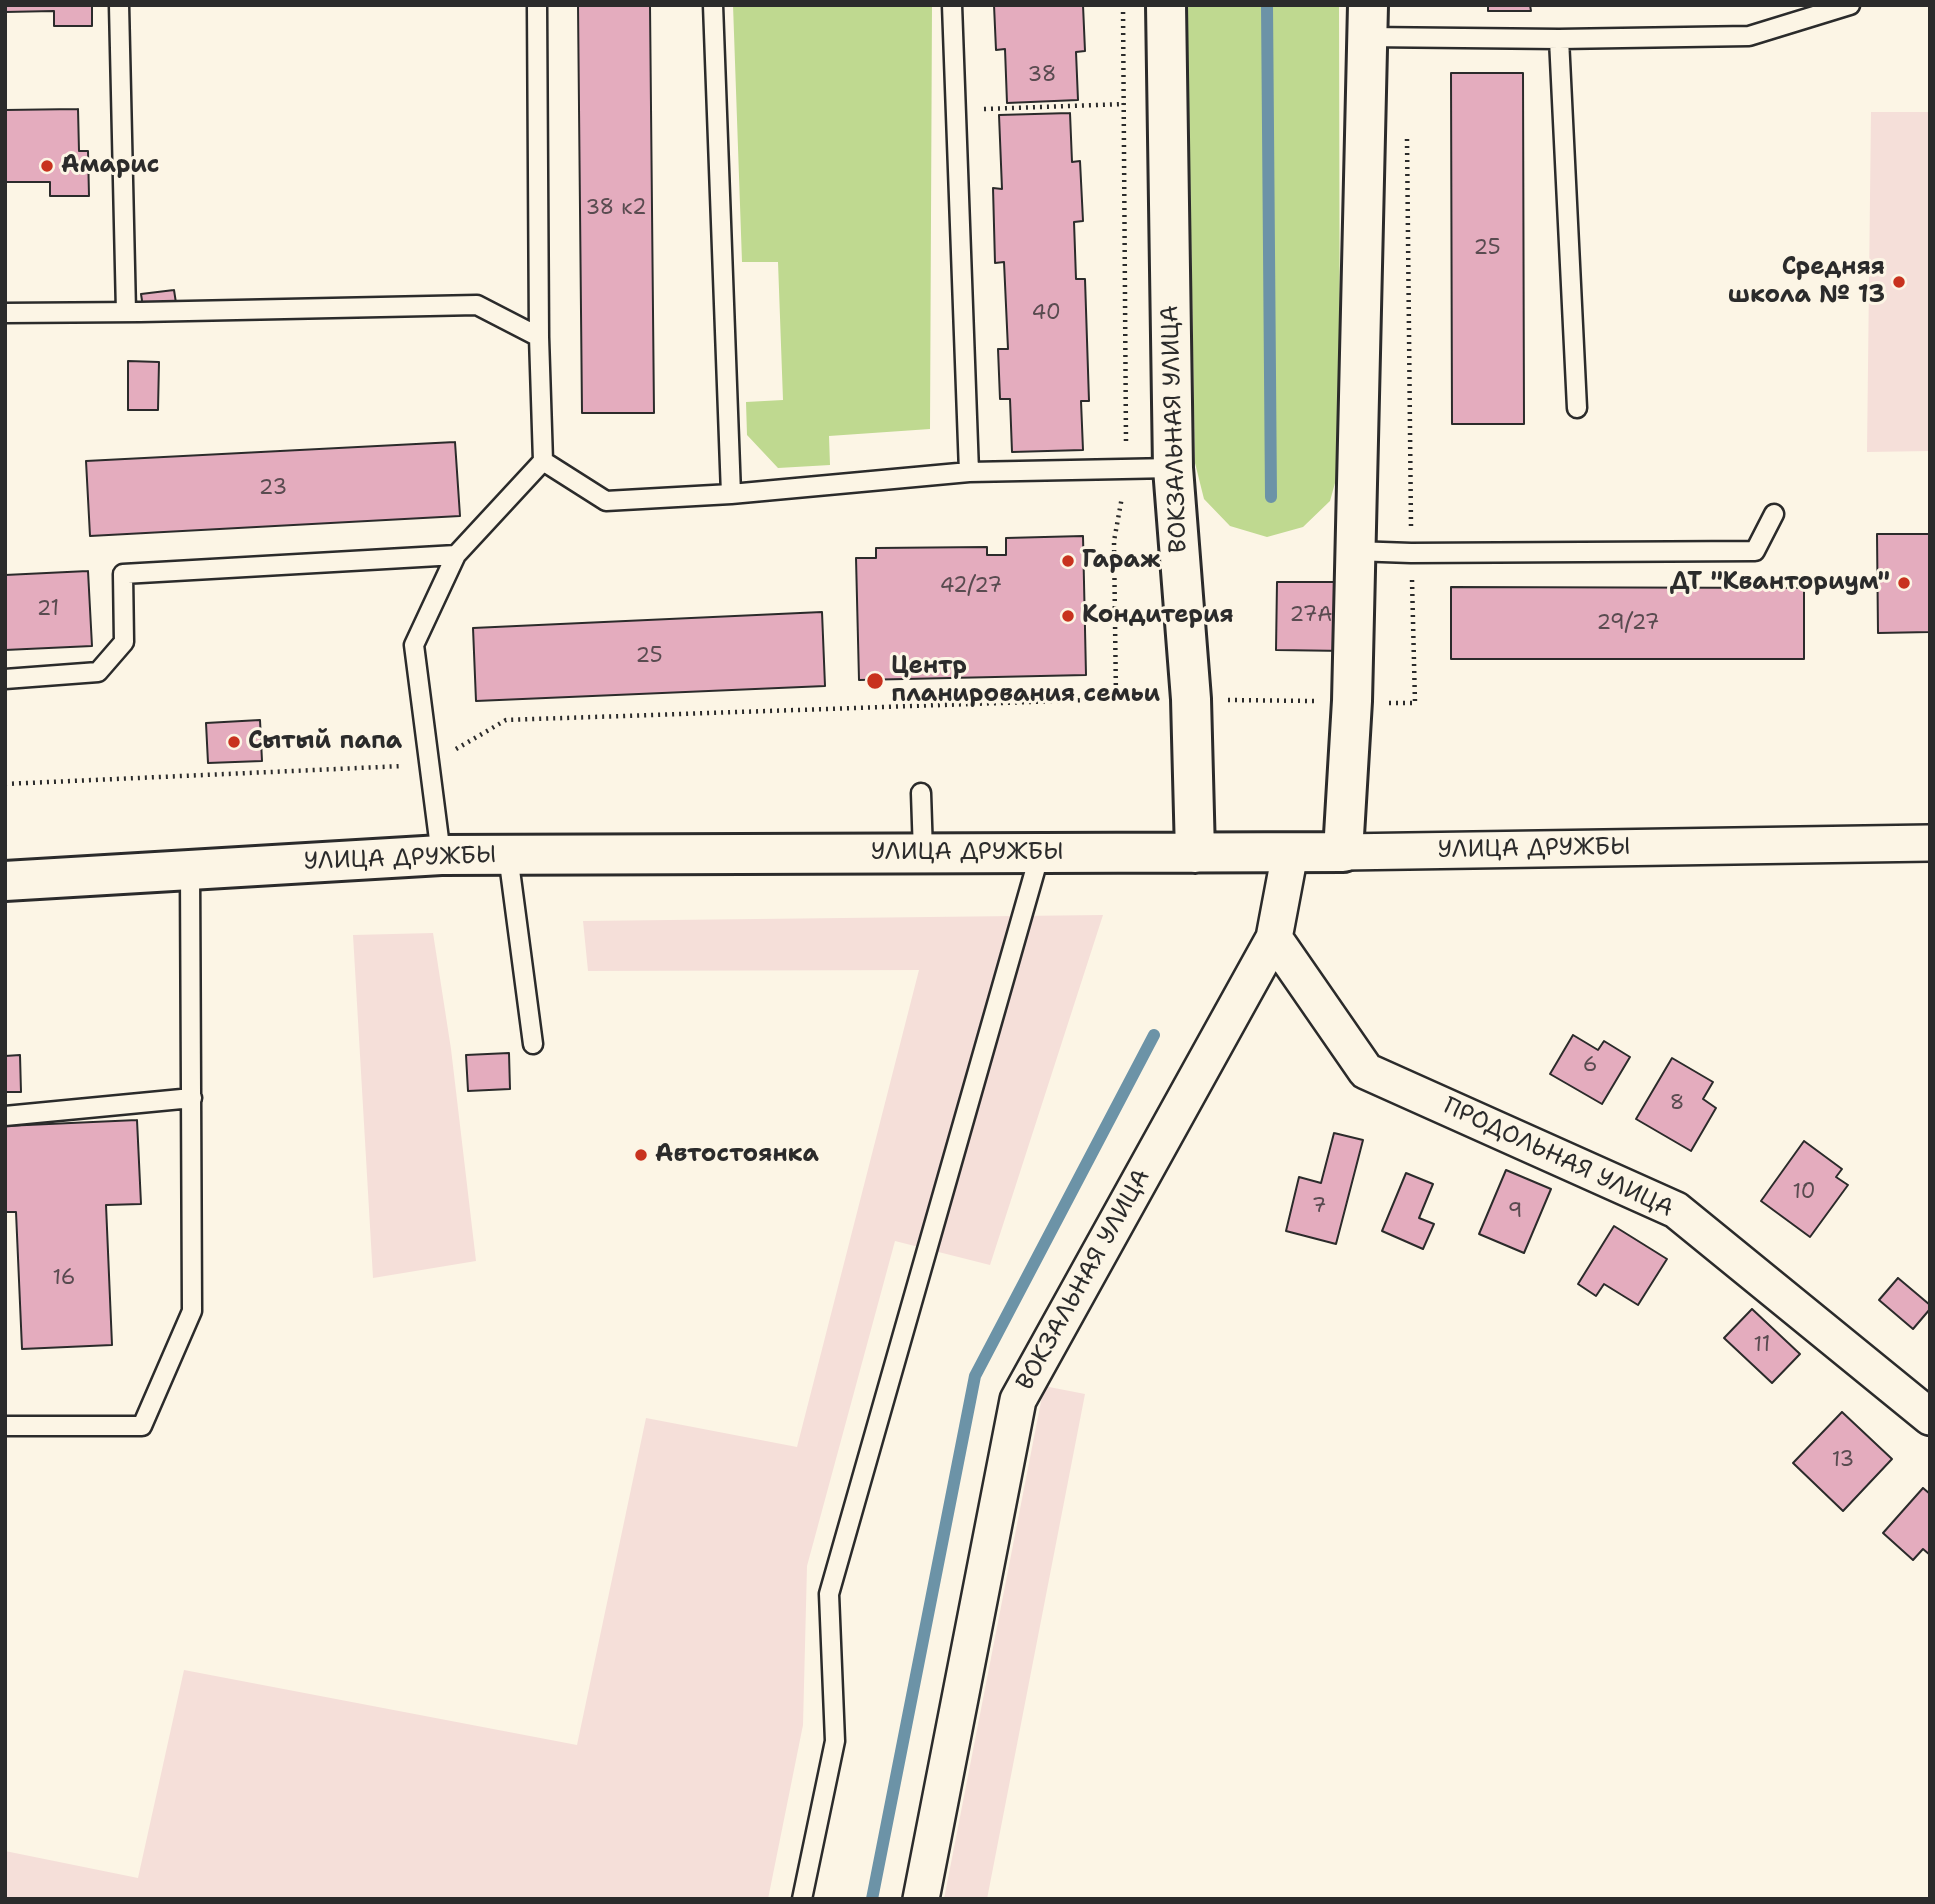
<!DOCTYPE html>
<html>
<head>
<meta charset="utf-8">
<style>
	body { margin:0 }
	#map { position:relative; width:1935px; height:1904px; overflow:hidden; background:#fcf5e5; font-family:"Shantell Sans",sans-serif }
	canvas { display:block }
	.frame { position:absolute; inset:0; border:7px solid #2b2b2b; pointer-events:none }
</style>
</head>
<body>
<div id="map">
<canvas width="1935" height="1904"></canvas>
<div class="frame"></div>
</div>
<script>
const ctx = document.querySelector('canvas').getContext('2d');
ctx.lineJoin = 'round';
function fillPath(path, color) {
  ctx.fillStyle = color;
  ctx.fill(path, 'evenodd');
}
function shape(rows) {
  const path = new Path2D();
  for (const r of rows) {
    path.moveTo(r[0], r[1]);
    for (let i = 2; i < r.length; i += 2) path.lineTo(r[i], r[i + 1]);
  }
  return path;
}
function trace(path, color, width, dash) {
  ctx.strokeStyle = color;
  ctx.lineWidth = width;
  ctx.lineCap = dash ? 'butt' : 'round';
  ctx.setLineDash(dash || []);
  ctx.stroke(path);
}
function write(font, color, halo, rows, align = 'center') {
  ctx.font = font + ' "Shantell Sans",sans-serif';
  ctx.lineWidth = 6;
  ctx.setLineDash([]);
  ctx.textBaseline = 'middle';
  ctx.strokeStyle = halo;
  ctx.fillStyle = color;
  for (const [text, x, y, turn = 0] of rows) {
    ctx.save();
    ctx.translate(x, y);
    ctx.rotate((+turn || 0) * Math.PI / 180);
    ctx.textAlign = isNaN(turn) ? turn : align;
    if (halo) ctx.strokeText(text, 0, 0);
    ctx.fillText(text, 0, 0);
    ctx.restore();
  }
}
fillPath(shape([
	[1871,112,1930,112,1930,451,1867,452],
	[1103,915,990,1265,895,1241,807,1566,803,1725,768,1899,5,1899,5,1851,138,1878,184,1670,577,1745,646,1418,797,1447,919,970,588,971,583,921],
	[433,933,451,1049,476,1261,373,1278,353,935],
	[1044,1386,1085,1394,987,1899,944,1899]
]), '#f5dfd9');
fillPath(shape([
	[733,5,932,5,930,429,829,436,830,465,778,468,747,435,746,402,783,400,778,262,742,262],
	[1187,5,1339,5,1340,465,1330,501,1303,527,1267,537,1230,526,1204,499,1195,463]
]), '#bfd990');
trace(shape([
	[1267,5,1271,497],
	[872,1899,975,1376,1154,1035]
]), '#6c93a7', 12);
const building = shape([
	[5,5,92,5,92,26,54,26,54,11,5,12,5,5],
	[578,5,650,5,654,413,582,413,578,5],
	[994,5,1083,5,1085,51,1076,52,1078,100,1007,103,1005,49,996,50,994,5],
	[1488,5,1530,5,1531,11,1488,11,1488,5],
	[1451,73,1523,73,1524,424,1452,424,1451,73],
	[78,109,79,151,88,151,89,196,50,196,50,182,5,182,5,110,78,109],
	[1070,113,1072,162,1080,161,1083,221,1074,222,1076,279,1085,279,1089,401,1081,401,1083,450,1012,452,1010,399,1000,399,998,349,1008,349,1004,262,995,263,993,188,1002,189,999,115,1070,113],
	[174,290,176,303,143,307,141,294,174,290],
	[128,361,159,362,158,410,128,410,128,361],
	[455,442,460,516,90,536,86,461,455,442],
	[1877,534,1930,534,1930,632,1878,633,1877,534],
	[1083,536,1086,675,859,680,856,558,876,558,876,548,987,547,987,555,1006,555,1006,538,1083,536],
	[88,571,92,646,5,650,5,575,88,571],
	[1277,582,1346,582,1346,651,1276,650,1277,582],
	[1451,587,1804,588,1804,659,1451,659,1451,587],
	[822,612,825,686,476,701,473,628,822,612],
	[260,720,262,761,208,763,206,723,260,720],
	[1573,1035,1598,1050,1604,1041,1630,1057,1602,1104,1550,1074,1573,1035],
	[509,1053,510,1089,468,1091,466,1055,509,1053],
	[20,1055,21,1092,5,1092,5,1056,20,1055],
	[1672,1058,1713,1082,1703,1099,1716,1108,1691,1151,1636,1119,1672,1058],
	[137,1120,141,1204,106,1205,112,1345,22,1349,16,1212,5,1212,5,1126,137,1120],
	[1334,1133,1363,1140,1336,1244,1286,1231,1299,1177,1321,1183,1334,1133],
	[1804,1141,1842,1169,1836,1177,1848,1185,1810,1237,1761,1201,1804,1141],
	[1506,1170,1551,1189,1524,1253,1479,1234,1506,1170],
	[1406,1173,1433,1184,1419,1218,1434,1224,1423,1249,1382,1231,1406,1173],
	[1614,1226,1667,1259,1638,1305,1604,1284,1596,1296,1578,1284,1614,1226],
	[1898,1278,1930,1305,1930,1309,1913,1329,1879,1300,1898,1278],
	[1752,1309,1800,1354,1772,1383,1724,1338,1752,1309],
	[1842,1412,1892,1459,1843,1511,1793,1463,1842,1412],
	[1923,1488,1930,1494,1930,1555,1923,1549,1913,1560,1883,1533,1923,1488]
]);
fillPath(building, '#e4acbe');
trace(building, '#2b2b2b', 2);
const service = shape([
	[119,5,126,312],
	[537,5,539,337],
	[713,5,731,494],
	[952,5,969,472],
	[1367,37,1559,39,1749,36,1850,5],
	[1559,39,1577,408],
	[5,313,140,312,477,305,539,337,543,461,456,555,414,645,441,855],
	[543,461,606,501,731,494,969,472,1173,468],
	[1354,551,1411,553,1755,551,1774,514],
	[5,679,98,672,124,642,123,574,456,555],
	[921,793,923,853],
	[508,855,533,1044],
	[5,1116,192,1098],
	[5,1426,142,1426,192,1311,190,870],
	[802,1899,835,1741,829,1594,1040,853]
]);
const minor = shape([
	[1343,852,1930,843],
	[1274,938,1366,1071,1676,1210,1930,1417],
	[921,1899,1018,1400,1274,938,1290,853]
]);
const tertiary = shape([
	[1166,5,1173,468,1191,699,1195,853],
	[5,881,441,855,1343,852,1352,701,1368,5]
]);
trace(service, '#2b2b2b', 23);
trace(minor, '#2b2b2b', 40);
trace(tertiary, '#2b2b2b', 44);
trace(shape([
	[1123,5,1126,443],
	[984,109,1124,104],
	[1407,139,1411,526],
	[1116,699,1114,541,1122,497],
	[1228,700,1314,701],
	[1389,703,1415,703,1412,580],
	[456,749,506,720,1116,699,1153,699],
	[5,784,403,766]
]), '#2b2b2b', 4.5, [2, 5]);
trace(service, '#fcf5e5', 18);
trace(minor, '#fcf5e5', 35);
trace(tertiary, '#fcf5e5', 38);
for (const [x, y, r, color] of [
	[47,166,7,"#c8321e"],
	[1899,282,7,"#c8321e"],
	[1068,561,7,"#c8321e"],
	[1904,583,7,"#c8321e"],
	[1068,616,7,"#c8321e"],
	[875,681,9,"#c8321e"],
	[234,742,7,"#c8321e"],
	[641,1155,7,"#c8321e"]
]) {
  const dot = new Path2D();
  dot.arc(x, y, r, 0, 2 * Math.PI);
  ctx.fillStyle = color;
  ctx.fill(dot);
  trace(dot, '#fcf5e5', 2.5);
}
write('21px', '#594b50', null, [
	["38",1042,76],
	["38 к2",616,209],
	["25",1487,249],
	["40",1046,314],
	["23",273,489],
	["42/27",971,587],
	["21",48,610],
	["27А",1311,616],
	["29/27",1628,624],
	["25",649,657],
	["6",1590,1066],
	["8",1677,1104],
	["10",1804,1193],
	["7",1319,1207],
	["9",1515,1212],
	["16",64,1279],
	["11",1762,1346],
	["13",1843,1461]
]);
write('bold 24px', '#2b2b2b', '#fcf5e5', [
	["Амарис",61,166],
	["Средняя",1885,268,"right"],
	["школа № 13",1885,296,"right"],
	["Гараж",1082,561],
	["ДТ \"Кванториум\"",1890,583,"right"],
	["Кондитерия",1082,616],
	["Центр",891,667],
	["планирования семьи",891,695],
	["Сытый папа",248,742],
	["Автостоянка",655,1155]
], 'left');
write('24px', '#2b2b2b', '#fcf5e5', [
	["ВОКЗАЛЬНАЯ УЛИЦА",1175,429,-92],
	["УЛИЦА ДРУЖБЫ",1534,849,-1],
	["УЛИЦА ДРУЖБЫ",967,853],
	["УЛИЦА ДРУЖБЫ",400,859,-2],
	["ПРОДОЛЬНАЯ УЛИЦА",1558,1158,25],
	["ВОКЗАЛЬНАЯ УЛИЦА",1084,1280,-61]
]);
</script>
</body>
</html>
